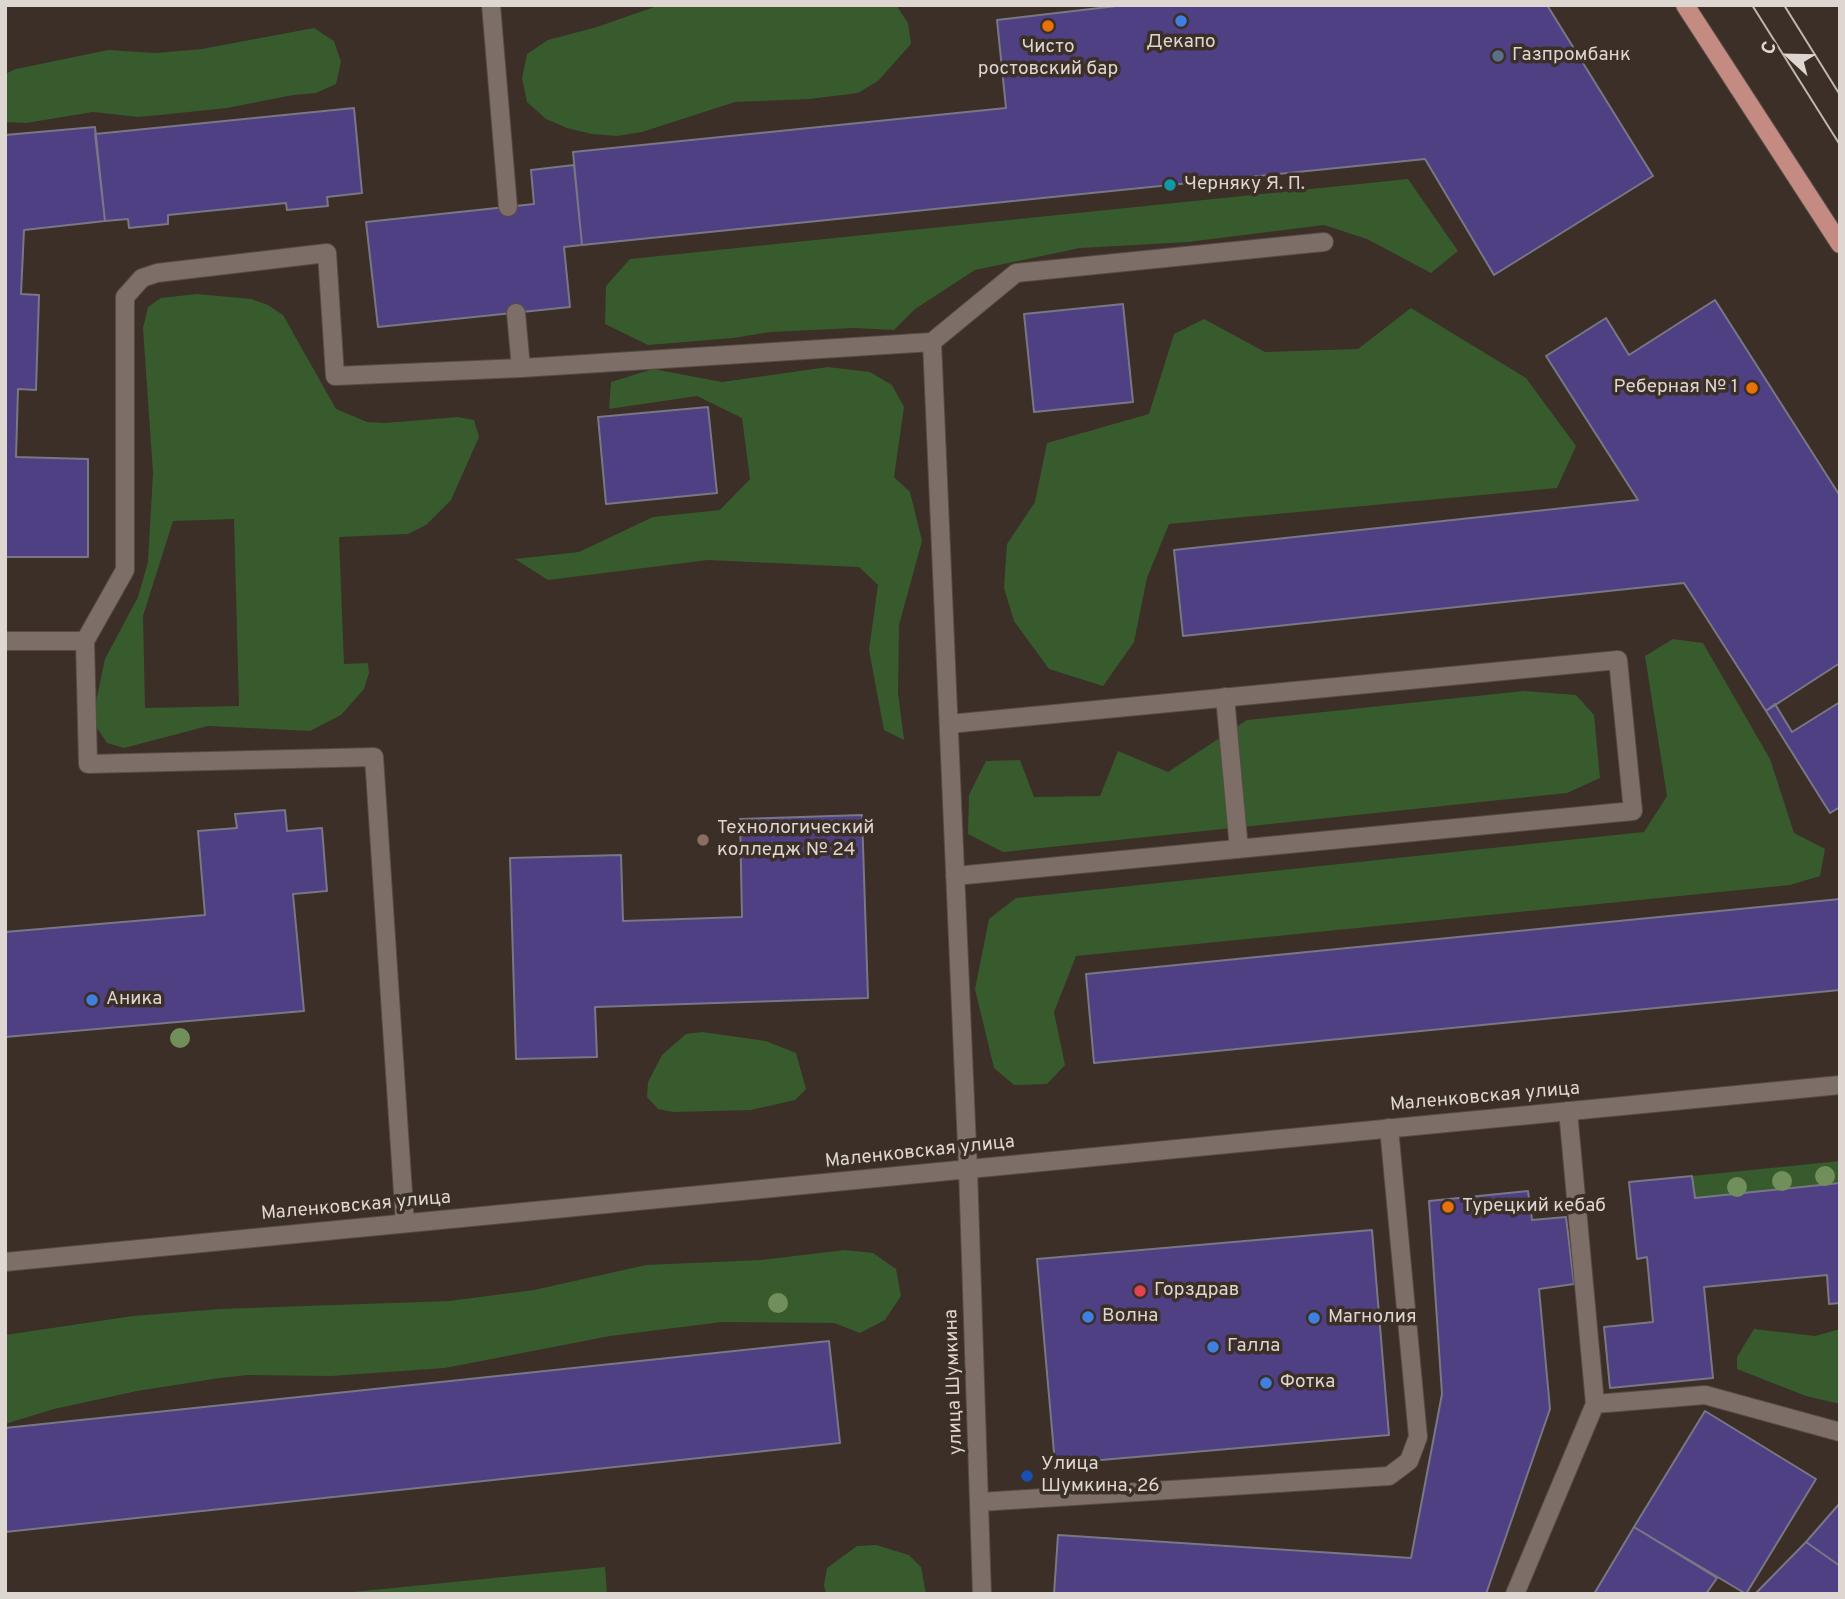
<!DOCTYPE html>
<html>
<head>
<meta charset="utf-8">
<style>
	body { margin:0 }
	#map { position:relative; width:1845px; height:1599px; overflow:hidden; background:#3b2f27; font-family:Overpass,sans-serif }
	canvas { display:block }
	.frame { position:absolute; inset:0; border:7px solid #ded6d1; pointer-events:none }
	.north { position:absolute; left:1754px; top:21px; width:70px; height:70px; -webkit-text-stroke:5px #3b2f27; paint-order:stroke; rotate:292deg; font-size:19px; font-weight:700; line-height:28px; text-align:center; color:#ded6d1 }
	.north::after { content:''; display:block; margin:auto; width:24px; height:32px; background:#ded6d1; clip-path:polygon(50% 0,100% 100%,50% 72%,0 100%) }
</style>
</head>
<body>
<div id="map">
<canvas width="1845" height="1599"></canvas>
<div class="frame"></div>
<div class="north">С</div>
</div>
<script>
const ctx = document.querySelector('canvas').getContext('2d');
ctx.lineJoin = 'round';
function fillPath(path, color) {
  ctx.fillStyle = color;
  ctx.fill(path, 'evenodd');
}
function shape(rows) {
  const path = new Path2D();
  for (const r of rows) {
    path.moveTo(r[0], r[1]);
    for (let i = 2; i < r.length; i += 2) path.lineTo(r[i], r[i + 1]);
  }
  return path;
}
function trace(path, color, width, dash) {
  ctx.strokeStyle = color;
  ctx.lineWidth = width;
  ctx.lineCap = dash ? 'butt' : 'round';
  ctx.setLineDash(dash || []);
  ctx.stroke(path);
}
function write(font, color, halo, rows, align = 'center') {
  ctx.font = font + ' Overpass,sans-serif';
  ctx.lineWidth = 7;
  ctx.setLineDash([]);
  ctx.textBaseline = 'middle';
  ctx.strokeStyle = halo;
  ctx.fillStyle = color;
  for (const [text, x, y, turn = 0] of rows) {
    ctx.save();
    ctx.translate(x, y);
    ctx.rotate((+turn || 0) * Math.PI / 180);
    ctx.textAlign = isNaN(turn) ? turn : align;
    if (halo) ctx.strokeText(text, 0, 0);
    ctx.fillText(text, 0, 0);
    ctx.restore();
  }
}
fillPath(shape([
	[660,5,896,5,908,23,911,44,878,81,858,93,809,99,735,102,642,132,617,136,592,134,567,128,546,119,527,102,522,78,527,54,548,40,597,27],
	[314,28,334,41,341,62,336,84,316,93,293,95,227,108,160,115,138,117,93,112,26,123,5,122,5,74,16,69,108,50,156,53,202,49],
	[1408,179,1458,251,1431,273,1367,239,1324,225,1188,242,1080,248,975,270,915,309,894,330,854,328,770,332,733,338,648,345,605,324,606,286,630,259],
	[197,294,251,299,268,305,283,315,336,409,367,422,385,423,458,417,474,420,479,437,451,500,426,525,408,534,339,537,344,664,368,663,369,673,364,689,341,715,310,731,208,726,124,748,107,743,97,728,94,711,105,659,138,597,148,562,153,473,143,328,148,307,161,298],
	[234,519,239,706,145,708,143,616,173,521],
	[1411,308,1526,378,1576,446,1557,488,1169,524,1147,578,1134,642,1103,686,1049,669,1014,621,1004,588,1007,544,1035,502,1047,443,1149,414,1174,334,1204,319,1265,352,1358,349],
	[828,367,870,372,892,385,904,407,894,477,910,492,922,541,899,625,898,693,904,740,884,730,869,650,878,585,859,567,708,560,548,580,515,559,579,552,653,517,720,510,750,479,742,418,697,396,609,409,611,382,653,369,722,382],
	[1673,639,1703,643,1770,759,1794,833,1825,849,1820,876,1790,885,1076,956,1054,1012,1065,1065,1047,1084,1014,1085,994,1068,975,989,989,919,1016,898,1644,832,1667,796,1645,656],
	[1524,691,1576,695,1594,715,1600,778,1567,793,1003,852,968,834,969,795,986,761,1020,760,1034,797,1100,796,1118,751,1168,772,1247,720],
	[702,1032,766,1041,796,1053,806,1089,795,1100,751,1110,673,1112,658,1109,647,1097,648,1082,662,1055,686,1034],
	[1840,1161,1840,1183,1695,1198,1692,1176],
	[845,1250,873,1253,896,1269,901,1296,885,1320,860,1333,834,1323,722,1322,610,1336,445,1368,331,1376,248,1375,220,1378,137,1391,54,1409,5,1424,5,1335,133,1316,220,1309,449,1301,534,1290,646,1265,761,1260],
	[1754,1329,1815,1336,1840,1329,1840,1404,1806,1396,1737,1369,1737,1357],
	[876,1545,909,1555,921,1567,926,1594,826,1594,824,1585,827,1568,857,1546],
	[605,1567,607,1594,333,1594,604,1567]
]), '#375b2c');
const building = shape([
	[1125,5,1547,5,1653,176,1494,275,1425,159,582,245,573,152,1006,108,997,20,1125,5],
	[354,108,362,193,327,197,328,206,307,208,287,210,286,203,168,215,168,224,129,228,128,219,105,221,95,134,354,108],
	[95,127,105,221,24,230,21,294,39,295,36,390,18,389,16,457,88,459,88,557,5,557,5,135,95,127],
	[574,165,582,245,564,247,570,307,378,327,366,222,534,204,531,170,574,165],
	[1715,300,1840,496,1840,663,1766,711,1684,583,1183,636,1174,550,1638,500,1546,356,1606,318,1629,355,1715,300],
	[1123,304,1133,402,1034,412,1024,314,1123,304],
	[708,407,717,493,606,504,598,417,708,407],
	[1840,702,1840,807,1830,813,1766,711,1775,704,1792,732,1840,702],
	[285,810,287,831,322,828,327,891,293,894,304,1011,5,1037,5,932,205,915,198,831,237,828,235,814,285,810],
	[862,815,868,998,595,1007,597,1057,516,1059,510,858,621,855,623,921,742,917,740,819,862,815],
	[1840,899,1840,990,1094,1063,1086,974,1840,899],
	[1692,1176,1695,1198,1840,1183,1840,1303,1829,1304,1827,1275,1704,1287,1713,1378,1610,1388,1604,1327,1653,1322,1647,1257,1637,1259,1629,1182,1692,1176],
	[1528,1191,1532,1220,1566,1217,1574,1284,1539,1289,1550,1409,1486,1594,1054,1594,1058,1535,1411,1558,1442,1394,1429,1201,1528,1191],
	[1372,1230,1389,1435,1055,1464,1037,1259,1372,1230],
	[829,1341,840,1443,5,1532,5,1428,829,1341],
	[1705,1411,1816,1479,1746,1594,1634,1527,1705,1411],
	[1840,1503,1840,1566,1806,1542,1840,1503],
	[1634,1527,1717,1578,1706,1594,1594,1594,1634,1527],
	[1806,1542,1840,1566,1840,1594,1755,1594,1806,1542]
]);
fillPath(building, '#4e4083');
trace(building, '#797786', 2);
const lane = shape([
	[491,5,508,207],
	[516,313,521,368],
	[932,342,968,1169],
	[5,641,85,641,88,764,374,757,405,1223],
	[85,641,125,570,125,297,142,278,157,273,327,253,335,376,521,368,932,342,1016,273,1324,242],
	[1225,697,1239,849],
	[949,724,1618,660,1633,811,955,876],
	[1595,1404,1705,1395,1840,1432],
	[980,1502,1389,1476,1409,1461,1418,1437,1389,1128],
	[1515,1594,1595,1404,1568,1111]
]);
const secondary = shape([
	[968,1169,982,1594],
	[5,1262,1840,1085]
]);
const primary = shape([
	[1685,5,1840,244]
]);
trace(lane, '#564c46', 20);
trace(secondary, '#564c46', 20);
trace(primary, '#564c46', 20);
trace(lane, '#7d6f67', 18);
trace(secondary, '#7d6f67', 18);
trace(primary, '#c38b81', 18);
trace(shape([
	[1752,5,1840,145],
	[1784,5,1840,95]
]), '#c0b7b1', 2);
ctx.fillStyle = '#708f5b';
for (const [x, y] of [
	[180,1038],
	[1825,1176],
	[1782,1181],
	[1737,1187],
	[778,1303]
]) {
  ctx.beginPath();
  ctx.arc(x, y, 10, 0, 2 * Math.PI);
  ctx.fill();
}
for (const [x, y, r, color] of [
	[1181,21,7,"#3f7fe0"],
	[1048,26,7,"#e8710a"],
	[1498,56,7,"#5c6f8a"],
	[1170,185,7,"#0f9aa8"],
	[1752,388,7,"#e8710a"],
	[703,840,7,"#8d6e63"],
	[92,1000,7,"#3f7fe0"],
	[1448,1207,7,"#e8710a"],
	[1140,1291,7,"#e0444e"],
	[1088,1317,7,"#3f7fe0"],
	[1314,1318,7,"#3f7fe0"],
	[1213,1347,7,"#3f7fe0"],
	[1266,1383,7,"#3f7fe0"],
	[1027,1476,7,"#1a4fb4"]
]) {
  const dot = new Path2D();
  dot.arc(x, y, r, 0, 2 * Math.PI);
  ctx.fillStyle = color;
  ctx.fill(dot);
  trace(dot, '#3b2f27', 2.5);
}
write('19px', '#ded6d1', '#3b2f27', [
	["Декапо",1181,43,"center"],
	["Чисто",1048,48,"center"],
	["ростовский бар",1048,70,"center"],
	["Газпромбанк",1512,56],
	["Черняку Я. П.",1184,185],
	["Реберная № 1",1738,388,"right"],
	["Технологический",717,829],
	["колледж № 24",717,851],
	["Аника",106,1000],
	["Турецкий кебаб",1462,1207],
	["Горздрав",1154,1291],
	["Волна",1102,1317],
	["Магнолия",1328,1318],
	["Галла",1227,1347],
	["Фотка",1280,1383],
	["Улица",1041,1465],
	["Шумкина, 26",1041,1487]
], 'left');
write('19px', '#ded6d1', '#3b2f27', [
	["Маленковская улица",1485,1098,-5],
	["Маленковская улица",920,1153,-6],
	["Маленковская улица",356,1207,-5],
	["улица Шумкина",955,1382,-92]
]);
</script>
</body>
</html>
